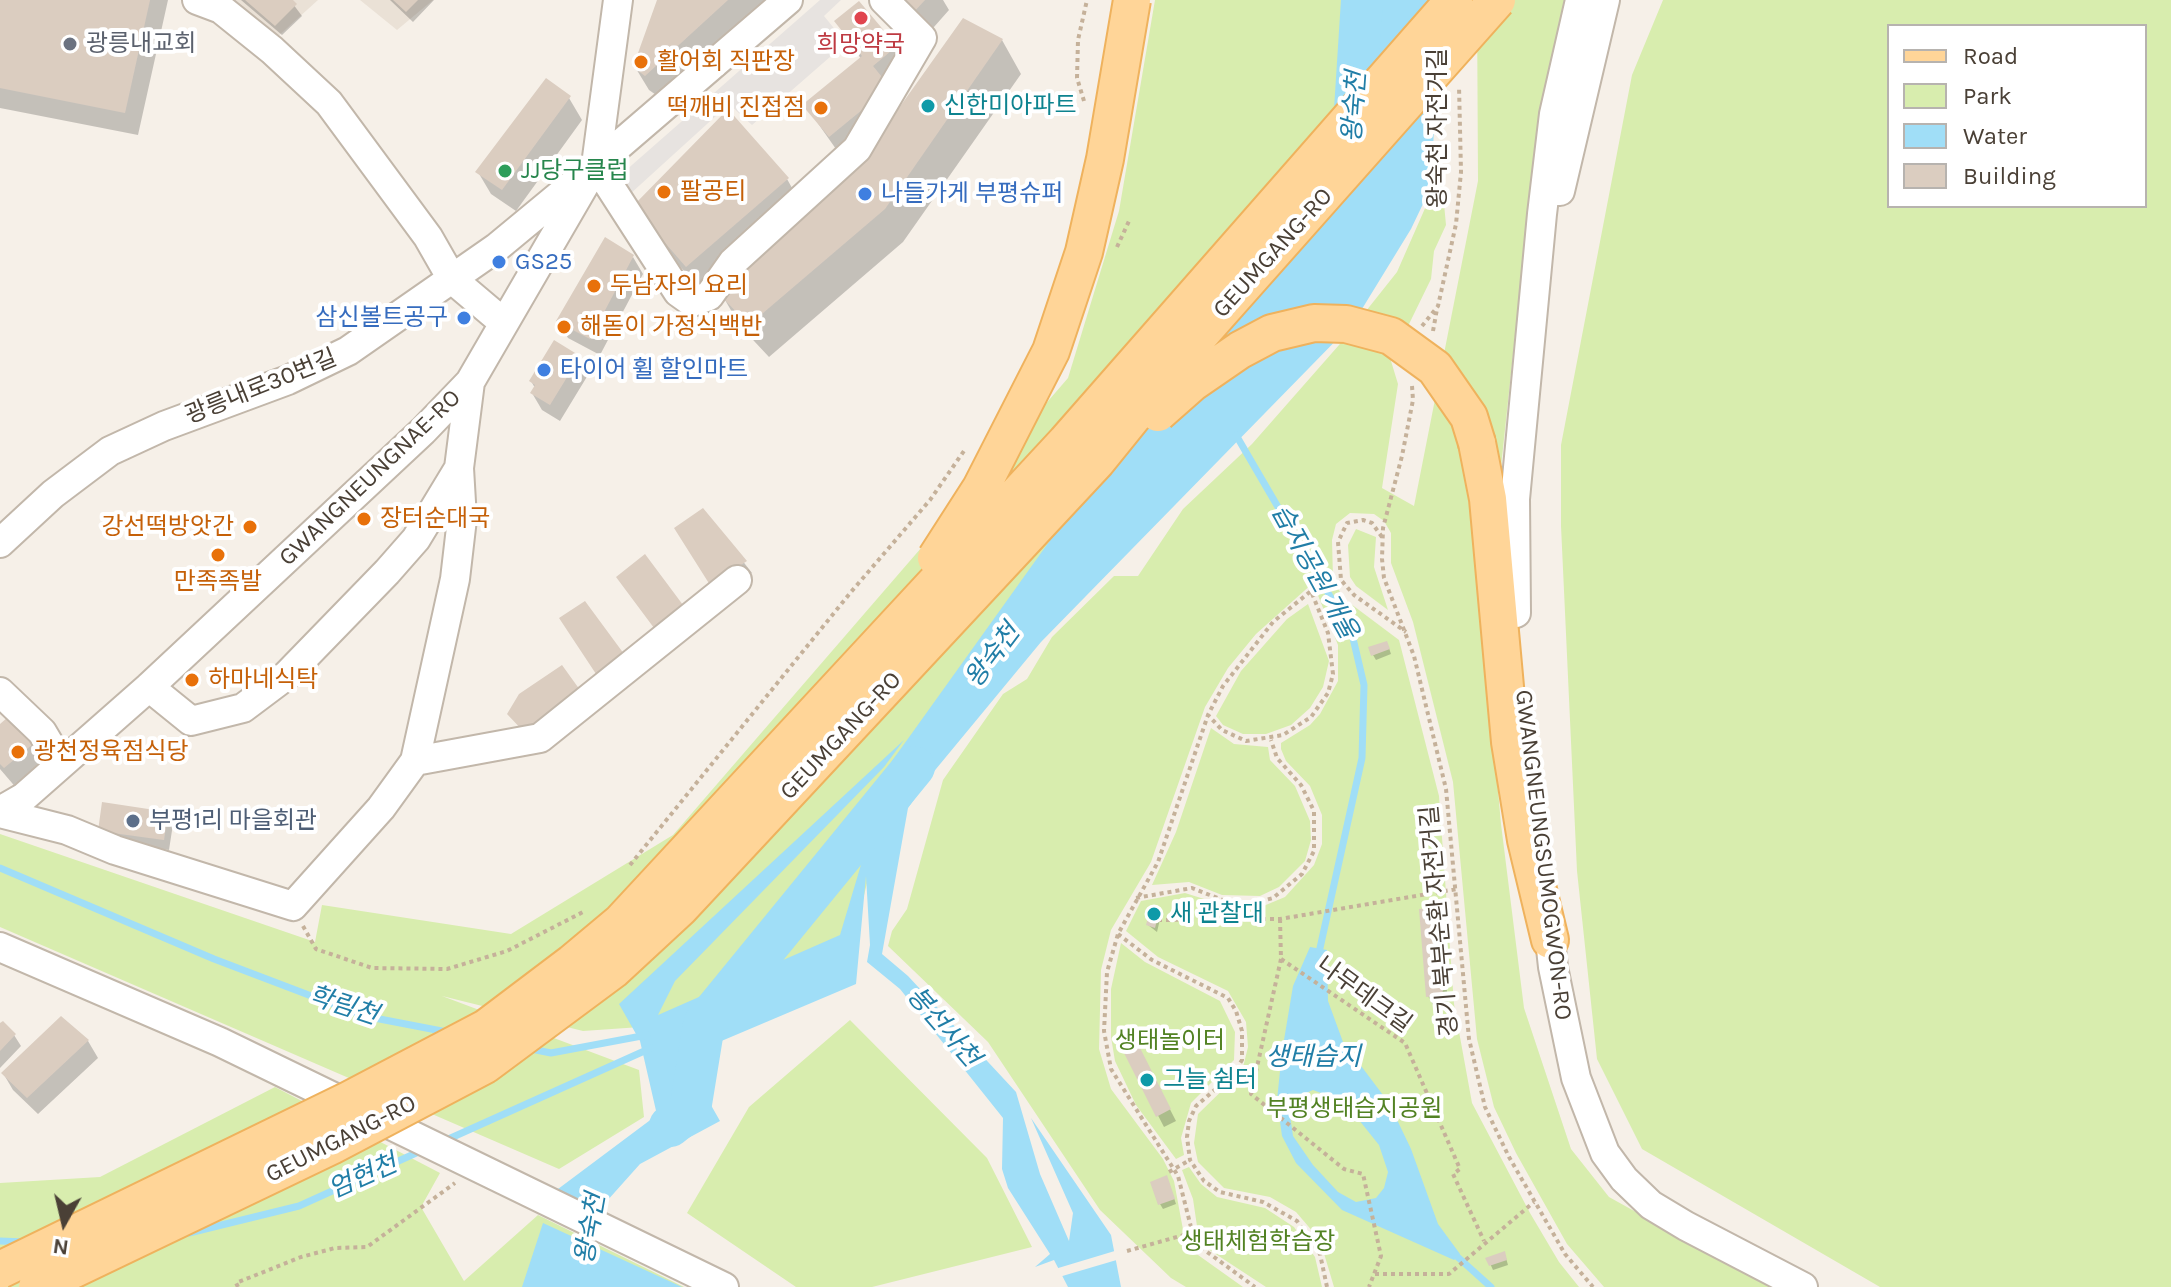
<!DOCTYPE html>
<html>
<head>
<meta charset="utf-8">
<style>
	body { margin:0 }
	#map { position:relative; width:2171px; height:1287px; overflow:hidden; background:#f6f0e8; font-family:Karla,sans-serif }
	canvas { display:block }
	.legend { position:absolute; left:1887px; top:24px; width:260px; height:184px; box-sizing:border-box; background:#fff; border:2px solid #b7b3af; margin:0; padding:10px 14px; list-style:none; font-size:24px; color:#4a4036 }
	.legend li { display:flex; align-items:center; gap:16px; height:40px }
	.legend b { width:40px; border:2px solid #b7b3af }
	.north { position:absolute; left:24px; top:1183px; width:80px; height:80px; -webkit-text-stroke:6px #fff; paint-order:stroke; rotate:188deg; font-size:22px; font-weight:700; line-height:32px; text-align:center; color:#4a4036 }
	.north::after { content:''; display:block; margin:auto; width:28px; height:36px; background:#4a4036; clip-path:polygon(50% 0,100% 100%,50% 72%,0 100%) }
</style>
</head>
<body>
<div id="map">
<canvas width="2171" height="1287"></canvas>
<ul class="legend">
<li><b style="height:10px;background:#ffd598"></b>Road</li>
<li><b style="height:22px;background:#d8edae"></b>Park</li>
<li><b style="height:22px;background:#a0def7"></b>Water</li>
<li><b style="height:22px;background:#dbcdc0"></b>Building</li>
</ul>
<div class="north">N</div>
</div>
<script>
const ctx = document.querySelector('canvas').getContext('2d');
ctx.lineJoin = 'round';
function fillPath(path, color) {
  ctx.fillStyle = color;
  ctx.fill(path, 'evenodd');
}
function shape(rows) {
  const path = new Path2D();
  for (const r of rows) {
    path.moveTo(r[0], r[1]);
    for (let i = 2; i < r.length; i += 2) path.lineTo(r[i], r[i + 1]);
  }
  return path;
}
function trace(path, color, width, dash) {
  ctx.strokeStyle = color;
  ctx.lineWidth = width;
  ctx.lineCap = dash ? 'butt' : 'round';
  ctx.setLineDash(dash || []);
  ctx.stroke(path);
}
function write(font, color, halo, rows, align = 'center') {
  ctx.font = font + ' Karla,"Noto Sans KR",sans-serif';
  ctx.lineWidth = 8;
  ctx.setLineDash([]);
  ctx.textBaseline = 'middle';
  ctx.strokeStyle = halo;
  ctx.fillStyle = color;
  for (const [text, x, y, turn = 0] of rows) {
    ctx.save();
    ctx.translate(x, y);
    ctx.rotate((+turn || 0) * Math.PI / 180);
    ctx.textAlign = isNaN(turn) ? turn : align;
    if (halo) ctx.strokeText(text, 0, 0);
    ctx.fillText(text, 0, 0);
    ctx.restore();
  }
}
fillPath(shape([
	[232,0,318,0,275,39],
	[360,0,433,0,397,30]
]), '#eae1d6');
fillPath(shape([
	[1155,0,1368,0,1376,15,1390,160,884,814,852,944,655,1026,583,1031,442,996,639,1070,644,1117,559,1169,0,927,0,834,315,942,322,905,511,934,673,835,1068,378,1119,211],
	[1477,0,1567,0,1537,129,1501,467,1486,416,1467,445,1501,824,1524,1008,1571,1149,1609,1197,1771,1287,1604,1287,1567,1244,1516,1153,1494,1107,1477,1039,1453,782,1413,622,1391,563,1391,533,1384,521,1374,514,1350,513,1336,524,1332,540,1333,578,1343,598,1399,640,1439,796,1454,1004,1472,1103,1530,1213,1559,1262,1579,1287,1334,1287,1320,1240,1296,1212,1270,1197,1224,1188,1198,1162,1194,1143,1198,1114,1242,1071,1248,1047,1246,1022,1228,991,1158,957,1126,931,1141,901,1185,893,1233,908,1261,907,1285,897,1314,865,1322,844,1322,815,1310,786,1286,761,1281,749,1281,743,1310,725,1320,714,1338,681,1338,645,1313,583,1256,634,1228,668,1205,707,1151,862,1111,930,1101,970,1099,1049,1111,1089,1163,1159,1174,1181,1184,1235,1191,1250,1243,1287,1186,1287,1171,1278,1100,1210,988,1042,888,946,892,931,907,909,943,780,1003,694,1027,679,1052,637,1114,576,1138,576,1183,509,1252,444,1339,345,1397,272,1441,172,1446,225,1434,251,1431,279,1391,361,1398,384,1382,488,1414,506,1478,181],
	[1663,0,2171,0,2171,1287,1880,1287,1642,1149,1597,1059,1577,871,1561,526,1561,445,1632,75],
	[2145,26,2145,206,1889,206,1889,26],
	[1356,529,1376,537,1374,567,1388,610,1356,586,1350,577,1348,545],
	[1308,604,1329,661,1323,687,1310,708,1291,725,1266,734,1243,734,1223,725,1216,716,1241,671,1287,619],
	[1211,728,1234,744,1268,747,1270,760,1295,786,1310,821,1311,840,1305,861,1279,887,1260,896,1222,895,1189,882,1152,885,1176,832],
	[1121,943,1145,962,1220,1001,1235,1032,1234,1060,1191,1103,1181,1138,1184,1155,1176,1159,1136,1105,1115,1061,1111,1037,1111,989],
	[850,1020,987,1158,1032,1247,872,1287,796,1287,687,1213,749,1107],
	[275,1087,440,1173,421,1207,464,1281,538,1215,684,1287,0,1287,0,1183,100,1177],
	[1189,1167,1201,1184,1217,1197,1265,1208,1294,1227,1315,1257,1322,1287,1266,1287,1208,1249,1198,1233,1193,1199,1182,1170]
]), '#d8edae');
fillPath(shape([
	[820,0,841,0,824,16,846,43,752,125,729,104,629,195,616,179]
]), '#e7e3e0');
fillPath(shape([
	[1369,0,1438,0,1432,185,1411,229,1354,322,1041,642,936,769,908,808,882,954,908,976,1016,1092,1040,1174,1069,1241,1073,1213,1031,1118,1111,1235,1121,1287,1068,1287,1054,1260,1035,1267,1050,1254,1008,1188,1002,1169,1003,1118,900,989,867,962,870,945,866,876,856,984,712,1045,691,1070,720,1121,640,1164,598,1211,554,1192,657,1115,640,1041,619,1004,904,740,884,767,675,981,658,1015,840,935,892,761,1301,190,1358,100],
	[1310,947,1327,950,1328,1001,1343,1042,1389,1103,1411,1149,1438,1224,1460,1254,1454,1260,1342,1210,1296,1163,1282,1136,1277,1100,1282,1052,1293,986],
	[1313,1090,1337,1099,1351,1110,1379,1145,1388,1172,1384,1188,1376,1198,1356,1202,1338,1192,1313,1165,1293,1136,1289,1109,1295,1098],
	[543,1223,682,1287,522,1287]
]), '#a0def7');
fillPath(shape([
	[1118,1250,1120,1259,1059,1277,1057,1274,1055,1269]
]), '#f6f0e8');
fillPath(shape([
	[0,0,168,0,138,135,0,108],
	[241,0,290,0,302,16,282,35],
	[390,0,434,0,413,22],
	[660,0,765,0,659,97,649,90,635,67],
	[890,0,943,0,949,10,926,36],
	[859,4,895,48,908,70,888,87,900,109,964,20,1002,40,1021,74,903,242,769,357,740,326,721,293,853,175,891,120,843,159,805,105,861,59,837,22],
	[569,98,582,120,516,211,491,194,478,172],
	[787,179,800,202,700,289,648,230],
	[633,257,643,274,600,355,568,338,558,321],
	[578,358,588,375,560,421,542,410,532,393,535,388,531,381],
	[703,510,752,573,718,595],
	[1389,648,1391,654,1376,660,1373,655],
	[15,714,50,763,18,790,0,769,0,727],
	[167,813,173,824,169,850,107,841,100,830],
	[1436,909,1442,920,1448,1006,1434,1007,1428,996],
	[1158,910,1161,915,1157,932,1148,925],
	[61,1018,88,1041,98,1058,38,1114,13,1090,3,1073],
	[0,1025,14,1035,21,1046,0,1068],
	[1125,1052,1143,1057,1176,1121,1164,1127],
	[1169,1183,1176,1204,1163,1209,1160,1204],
	[1506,1258,1508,1265,1493,1270,1488,1259]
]), '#0003');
trace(shape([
	[1236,435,1352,634,1364,685,1362,758,1318,957],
	[0,868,214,959,364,1016,447,1032],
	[526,1048,551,1053,647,1035],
	[444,1141,651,1048],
	[189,1233,299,1206,425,1149],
	[0,1241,26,1242],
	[1451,1251,1491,1287]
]), '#a0def7', 7);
trace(shape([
	[1353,141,1362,0],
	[670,1126,690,1110,704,1024,914,767]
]), '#a0def7', 42);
fillPath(shape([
	[0,0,150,0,125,113,0,88],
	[245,0,293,0,297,4,275,26],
	[393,0,418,0,406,12],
	[657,0,728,0,645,76,633,67],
	[897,0,925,0,912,14],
	[859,1,897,46,873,66,890,87,829,137,802,105,862,56,834,21],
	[963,18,1003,39,885,209,749,325,718,293,852,174],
	[546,78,571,96,502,190,475,172],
	[728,109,789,178,686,267,633,206],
	[605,237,634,255,590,339,556,321],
	[554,340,580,356,550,405,530,393,535,385,529,381],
	[703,508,747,561,710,585,674,528],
	[645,554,683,605,654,628,616,577],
	[585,601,627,658,598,677,559,618],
	[1387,641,1390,649,1371,656,1368,647],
	[562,665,580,690,524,732,507,714,519,694],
	[15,711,39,739,4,768,0,764,0,724],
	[102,802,168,812,164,840,98,831],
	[1151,906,1160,909,1155,928,1146,925],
	[1437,907,1443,996,1426,997,1419,909],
	[61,1016,89,1040,27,1098,1,1073],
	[3,1021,16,1034,0,1051,0,1023],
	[1138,1044,1171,1109,1156,1117,1123,1051],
	[1167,1175,1175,1199,1158,1205,1150,1182],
	[1505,1251,1507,1260,1489,1266,1485,1258]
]), '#dbcdc0');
const minor = shape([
	[197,0,221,9,272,50,329,103,428,237,452,279,504,323],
	[618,0,596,165,678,292,692,302,709,296,733,262,857,149,922,38,884,0],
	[1560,191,1605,0],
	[0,543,53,494,110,451,164,426,288,380,348,351,496,248,583,176],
	[1516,613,1515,499,1542,214,1554,114,1580,0],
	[149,687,191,721,243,708,287,675,387,572,416,539,459,468],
	[0,692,42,732,61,764],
	[415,761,540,738,737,580],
	[0,811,24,797,149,687,423,431,470,382,596,165,788,0],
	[0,813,67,830,115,850,293,906,381,808,415,761,455,579,462,519,459,468,470,382],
	[1548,921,1553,967,1576,1078,1605,1153,1624,1179,1651,1205,1686,1226,1803,1287],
	[0,947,220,1042,724,1287]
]);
const major = shape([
	[1477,443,1488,499,1510,742,1526,840,1550,940]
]);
trace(minor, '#c2b7aa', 32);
trace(major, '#efb25d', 40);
trace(shape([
	[1084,101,1077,78,1078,40,1087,0],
	[1117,247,1129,221],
	[1422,326,1438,306,1456,224,1461,172,1459,86],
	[1433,331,1437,309],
	[1412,386,1413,400,1402,456,1383,528,1382,559,1384,578,1414,656,1446,789,1469,1039,1485,1107,1509,1157,1565,1254,1593,1287],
	[1382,537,1372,523,1363,520,1347,523,1338,542,1341,580,1354,595,1406,632],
	[630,865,851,592,930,500,966,448],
	[1136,898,1192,888,1225,901,1250,904,1273,898,1302,874,1314,851,1314,811,1301,785,1277,758,1271,740],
	[1280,919,1281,959,1251,1094,1344,1169,1363,1174,1381,1256,1369,1287],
	[1158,920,1280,919,1457,889],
	[303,926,316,949,372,968,447,969,507,951,585,911],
	[1118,934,1152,960,1228,998,1236,1011,1242,1031,1242,1060,1233,1074,1196,1106,1189,1121,1187,1137,1190,1160,1204,1181,1220,1192,1263,1202,1297,1221,1320,1254,1327,1287],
	[1281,959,1405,1043,1460,1169,1453,1174,1484,1241],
	[1169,1172,1190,1160],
	[1195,1243,1178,1176,1111,1069,1104,1031,1107,972,1118,934,1158,862,1208,715,1223,686,1273,622,1311,591,1328,633,1333,674,1328,693,1311,717,1283,735,1246,741,1222,730,1208,715],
	[1127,1251,1184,1235,1255,1287],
	[1375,1274,1449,1274,1534,1202],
	[238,1287,236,1283,301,1257,335,1248,367,1247,455,1183]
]), '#c5b19a', 4, [4, 4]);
trace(minor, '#fff', 28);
trace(major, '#ffd598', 36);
const majorBridge = shape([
	[1158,413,1192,383,1240,350,1272,333,1314,323,1346,324,1391,336,1435,368,1469,417,1477,443],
	[936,558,981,488,1051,351,1084,252,1105,159,1132,0],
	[0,1270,349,1100,486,1028,572,963,621,922,1066,442,1454,0],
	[37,1287,331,1146,485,1065,613,970,680,908,1097,461,1190,346,1497,0]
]);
trace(majorBridge, '#efb25d', 40, []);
trace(majorBridge, '#ffd598', 36);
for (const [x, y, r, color] of [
	[861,18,8,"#e0444e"],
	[70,44,8,"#6b7280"],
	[641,62,8,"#e8710a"],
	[928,106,8,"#0f9aa8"],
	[821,108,8,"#e8710a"],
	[505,171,8,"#2e9e5b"],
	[664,192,8,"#e8710a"],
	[865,194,8,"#3f7fe0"],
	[499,262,8,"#3f7fe0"],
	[594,286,8,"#e8710a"],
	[464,318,8,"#3f7fe0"],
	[564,327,8,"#e8710a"],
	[544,370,8,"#3f7fe0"],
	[364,519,8,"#e8710a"],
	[250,527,8,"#e8710a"],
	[218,555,8,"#e8710a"],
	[192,680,8,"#e8710a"],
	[18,752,8,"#e8710a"],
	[133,821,8,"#5c6f8a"],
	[1154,914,8,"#0f9aa8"],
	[1147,1080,8,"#0f9aa8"]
]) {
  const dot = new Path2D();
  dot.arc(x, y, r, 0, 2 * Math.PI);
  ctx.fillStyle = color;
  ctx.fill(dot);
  trace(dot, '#fff', 3);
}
write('24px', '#5b616d', '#fff', [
	["광릉내교회",86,44]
], 'left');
write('24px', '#be3a42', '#fff', [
	["희망약국",861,45]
]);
write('24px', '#c56008', '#fff', [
	["활어회 직판장",657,62],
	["떡깨비 진접점",805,108,"right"],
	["팔공티",680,192],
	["두남자의 요리",610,286],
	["해돋이 가정식백반",580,327],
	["장터순대국",380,519],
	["강선떡방앗간",234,527,"right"],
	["만족족발",218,582,"center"],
	["하마네식탁",208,680],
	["광천정육점식당",34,752]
], 'left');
write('24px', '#0d838f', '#fff', [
	["신한미아파트",944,106],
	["새 관찰대",1170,914],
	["그늘 쉼터",1163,1080]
], 'left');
write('24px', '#4a4036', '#fff', [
	["왕숙천 자전거길",1438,128,-90],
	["GEUMGANG-RO",1273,253,-48],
	["광릉내로30번길",261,387,-22],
	["GWANGNEUNGNAE-RO",370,478,-44],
	["GEUMGANG-RO",841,736,-47],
	["GWANGNEUNGSUMOGWON-RO",1543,855,83],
	["경기 북부순환 자전거길",1440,921,-95],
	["나무데크길",1364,995,36],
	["GEUMGANG-RO",341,1139,-27]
]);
write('24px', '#27864d', '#fff', [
	["JJ당구클럽",521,171]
], 'left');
write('24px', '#366cbe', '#fff', [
	["나들가게 부평슈퍼",881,194],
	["GS25",515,262],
	["삼신볼트공구",448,318,"right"],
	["타이어 휠 할인마트",560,370]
], 'left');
write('24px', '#4e5e75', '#fff', [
	["부평1리 마을회관",149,821]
], 'left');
write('24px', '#528223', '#fff', [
	["생태놀이터",1170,1041],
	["부평생태습지공원",1354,1109],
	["생태체험학습장",1258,1242]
]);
write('italic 26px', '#217ea7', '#fff', [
	["왕숙천",1355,107,-86],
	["습지공원 개울",1314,572,61],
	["왕숙천",993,656,-53],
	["학림천",343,1006,18],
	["봉선사천",943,1027,49],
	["생태습지",1313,1058],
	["엄현천",363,1177,-24],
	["왕숙천",591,1229,-80]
]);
</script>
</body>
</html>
